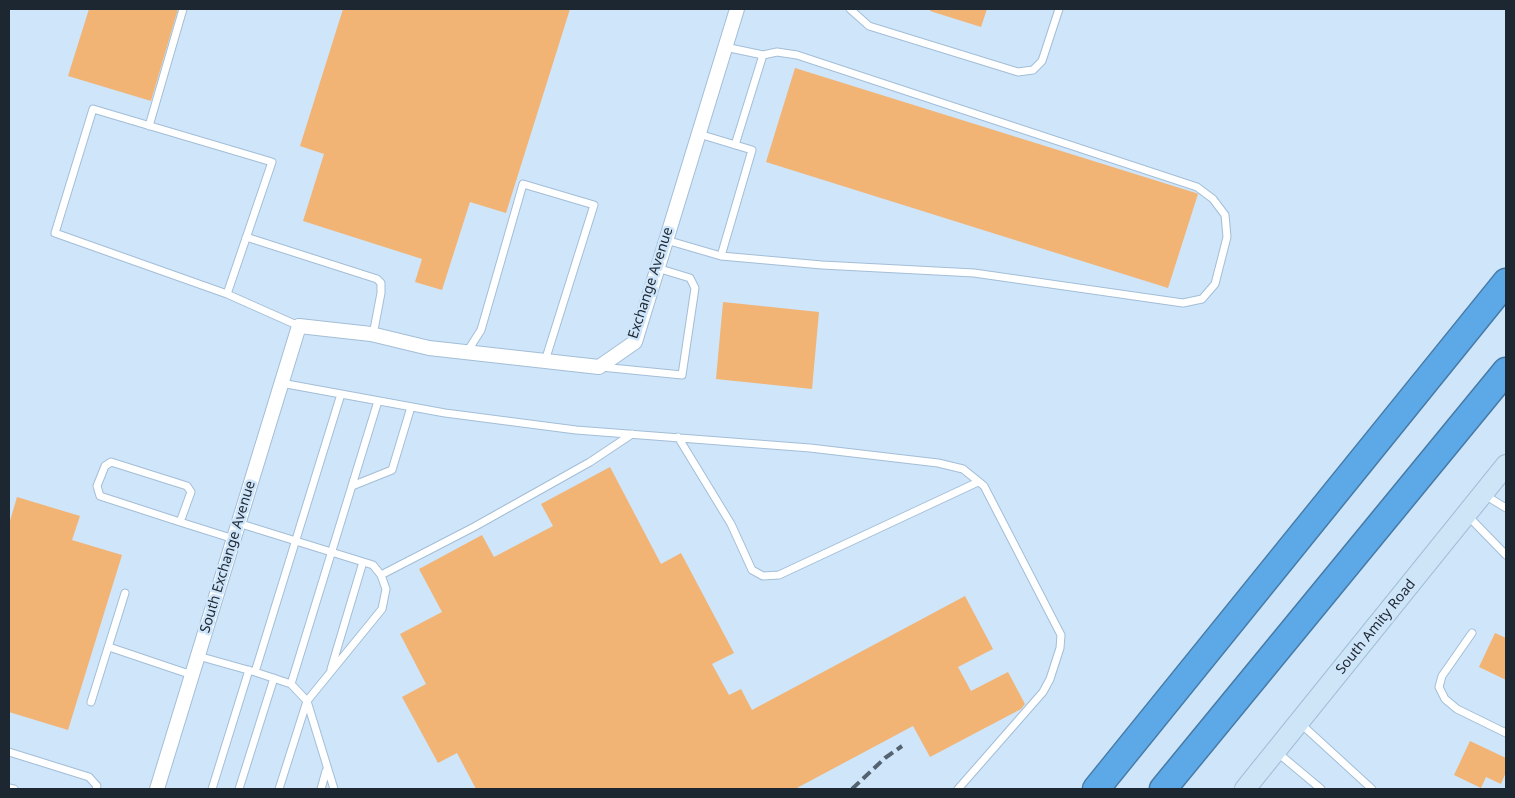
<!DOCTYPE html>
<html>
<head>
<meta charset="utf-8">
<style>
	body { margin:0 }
	#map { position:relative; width:1515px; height:798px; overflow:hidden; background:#cee5fa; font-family:"Noto Sans",sans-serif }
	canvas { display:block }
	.frame { position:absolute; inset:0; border:10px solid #1d2731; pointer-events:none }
</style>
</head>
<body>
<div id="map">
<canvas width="1515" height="798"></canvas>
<div class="frame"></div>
</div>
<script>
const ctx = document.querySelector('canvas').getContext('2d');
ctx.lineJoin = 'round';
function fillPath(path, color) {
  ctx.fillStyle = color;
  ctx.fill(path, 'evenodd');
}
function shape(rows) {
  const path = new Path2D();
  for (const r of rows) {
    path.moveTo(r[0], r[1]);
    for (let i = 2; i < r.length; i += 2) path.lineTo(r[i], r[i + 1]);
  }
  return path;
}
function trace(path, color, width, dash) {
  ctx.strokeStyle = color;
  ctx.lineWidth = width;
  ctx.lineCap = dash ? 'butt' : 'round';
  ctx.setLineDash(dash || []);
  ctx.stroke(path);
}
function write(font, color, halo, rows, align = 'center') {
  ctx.font = font + ' "Noto Sans",sans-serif';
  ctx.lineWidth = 5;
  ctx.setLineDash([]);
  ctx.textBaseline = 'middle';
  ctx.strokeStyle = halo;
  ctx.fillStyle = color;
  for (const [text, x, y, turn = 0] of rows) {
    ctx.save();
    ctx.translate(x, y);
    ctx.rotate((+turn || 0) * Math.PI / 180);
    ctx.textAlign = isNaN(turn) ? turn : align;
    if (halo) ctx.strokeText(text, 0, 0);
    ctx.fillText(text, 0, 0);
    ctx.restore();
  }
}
fillPath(shape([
	[89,9,178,9,151,101,68,76],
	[343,9,570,9,506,213,470,202,442,290,415,282,422,259,303,221,324,154,300,146],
	[931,9,987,9,981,27,930,11],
	[795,68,1196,193,1198,194,1168,288,766,162],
	[723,302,819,312,812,389,716,379],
	[610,467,661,564,681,553,734,653,712,664,729,695,741,689,752,710,965,596,993,649,958,667,971,691,1008,672,1025,704,1021,709,930,757,913,726,795,789,476,789,457,753,438,763,402,697,426,684,400,634,442,612,419,569,482,535,494,557,553,526,541,504],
	[17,497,80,516,72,540,122,555,68,730,9,712,9,524],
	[1495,633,1506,638,1506,680,1479,667],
	[1470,741,1506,758,1506,772,1501,784,1486,777,1481,788,1454,775]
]), '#f2b475');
const lane = shape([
	[850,9,869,26,1018,72,1033,70,1042,61,1059,9],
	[149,126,183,9],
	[699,134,752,150,721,256],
	[735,145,763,55],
	[246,237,377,279,381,283,381,293,373,335],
	[666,240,721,256,822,265,974,273,1183,303,1202,299,1215,284,1227,237,1225,215,1213,199,1197,187,797,55,777,52,763,55,725,47],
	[227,294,55,233,93,109,272,162,227,294,299,326],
	[467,352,481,330,523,184,594,205,545,361],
	[601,367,682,375,695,288,690,278,657,268],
	[281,383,445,413,576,430,810,448,938,463,963,469,984,486,1061,635,1060,648,1050,679,1043,692,958,789],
	[678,437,731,524,752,570,763,576,779,575,978,482],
	[352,486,392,470,411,407],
	[1483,494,1506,508],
	[1468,516,1506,555],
	[180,522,191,492,187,486,111,462,105,466,97,486,100,496,180,522,234,539],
	[238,523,373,565,381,575,386,589,382,609,307,701,279,789],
	[381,575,474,527,590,462,632,434],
	[1472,633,1442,676,1439,687,1445,699,1457,709,1506,733],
	[109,647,192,675],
	[198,656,255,672,341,394],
	[331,669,363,562],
	[255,672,291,684,307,701,334,789],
	[291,684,378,401],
	[91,702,125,593],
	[1301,724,1372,789],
	[9,752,89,777,97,786,96,789],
	[1278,753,1321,789],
	[9,788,14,789],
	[212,789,249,670],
	[239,789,274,678],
	[321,789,326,771]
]);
const street = shape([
	[157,789,299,326,371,334,429,348,599,367,635,342,737,9]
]);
const secondary = shape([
	[1245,789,1506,465]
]);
const highway = shape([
	[1096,789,1506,282],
	[1163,789,1506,371]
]);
trace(lane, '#a3bed7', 9);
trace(street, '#a3bed7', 16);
trace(secondary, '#a3bed7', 22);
trace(highway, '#477ba7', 29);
trace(lane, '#fff', 7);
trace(street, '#fff', 14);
trace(secondary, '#cee5f8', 20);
trace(highway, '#5da8e6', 26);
trace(shape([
	[852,789,885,758,902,746]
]), '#556370', 4, [10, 5]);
write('14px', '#1d2731', '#cee5fa', [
	["Exchange Avenue",651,283,-72],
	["South Exchange Avenue",228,557,-73],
	["South Amity Road",1376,627,-51]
]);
</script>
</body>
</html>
